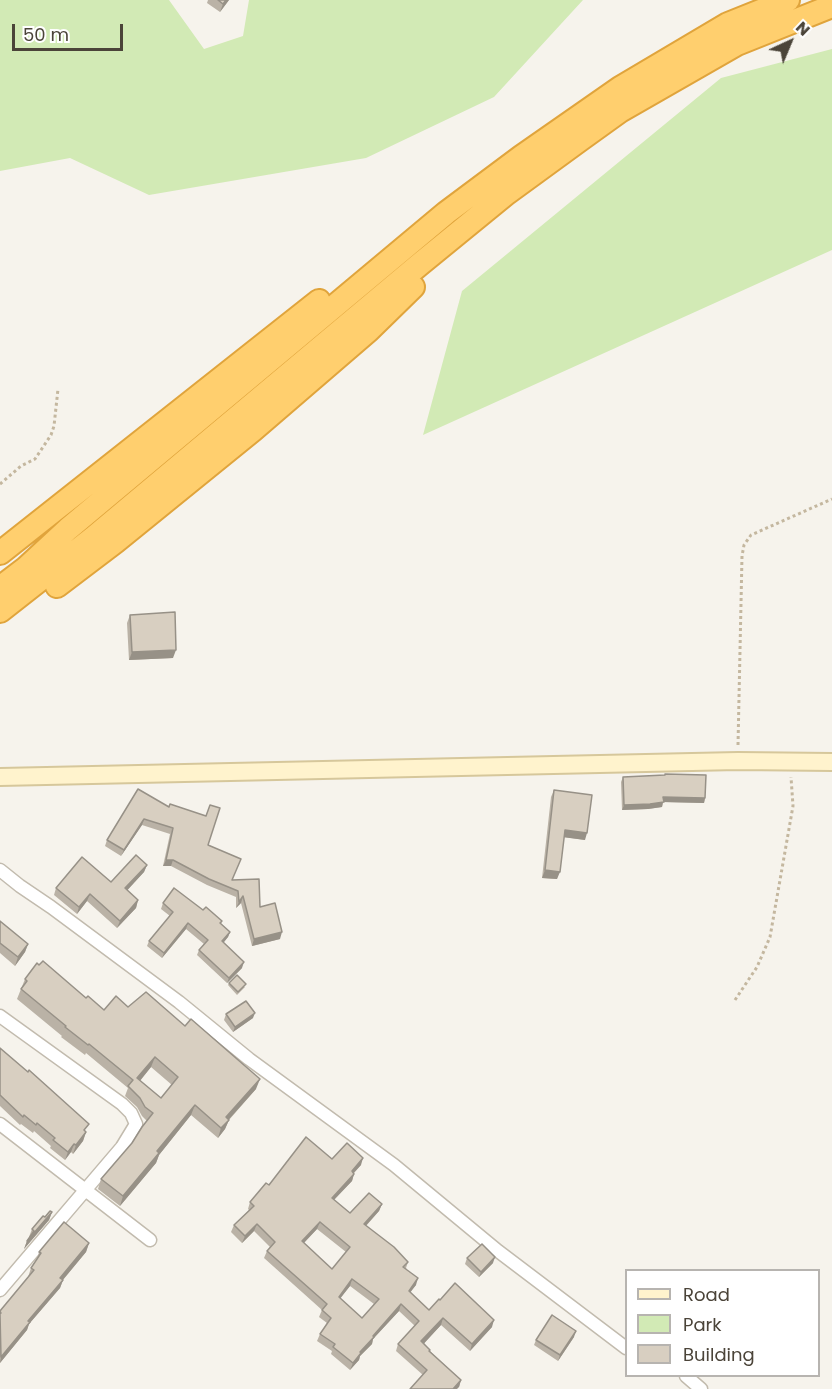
<!DOCTYPE html>
<html>
<head>
<meta charset="utf-8">
<style>
	body { margin:0 }
	#map { position:relative; width:832px; height:1389px; overflow:hidden; background:#f6f3ec; font-family:Poppins,sans-serif }
	canvas { display:block }
	.legend { position:absolute; left:625px; top:1269px; width:195px; height:108px; box-sizing:border-box; background:#fff; border:2px solid #b7b4b0; margin:0; padding:8px 10px; list-style:none; font-size:18px; color:#4b4439 }
	.legend li { display:flex; align-items:center; gap:12px; height:30px }
	.legend b { width:30px; border:2px solid #b7b4b0 }
	.north { position:absolute; left:760px; top:12px; width:60px; height:60px; -webkit-text-stroke:4px #fff; paint-order:stroke; rotate:44deg; font-size:16px; font-weight:700; line-height:24px; text-align:center; color:#4b4439 }
	.north::after { content:''; display:block; margin:auto; width:21px; height:27px; background:#4b4439; clip-path:polygon(50% 0,100% 100%,50% 72%,0 100%) }
	.scale { position:absolute; left:12px; top:24px; width:111px; height:27px; box-sizing:border-box; border:3px solid #4b4439; border-top:0; padding-left:8px; font-size:18px; line-height:21px; white-space:nowrap; color:#4b4439; -webkit-text-stroke:4px #fff; paint-order:stroke }
</style>
</head>
<body>
<div id="map">
<canvas width="832" height="1389"></canvas>
<ul class="legend">
<li><b style="height:8px;background:#fff3cd"></b>Road</li>
<li><b style="height:16px;background:#d2eab5"></b>Park</li>
<li><b style="height:16px;background:#d8cfc1"></b>Building</li>
</ul>
<div class="north">N</div>
<div class="scale">50 m</div>
</div>
<script>
const ctx = document.querySelector('canvas').getContext('2d');
ctx.lineJoin = 'round';
function fillPath(path, color) {
  ctx.fillStyle = color;
  ctx.fill(path, 'evenodd');
}
function shape(rows) {
  const path = new Path2D();
  for (const r of rows) {
    path.moveTo(r[0], r[1]);
    for (let i = 2; i < r.length; i += 2) path.lineTo(r[i], r[i + 1]);
  }
  return path;
}
function trace(path, color, width, dash) {
  ctx.strokeStyle = color;
  ctx.lineWidth = width;
  ctx.lineCap = dash ? 'butt' : 'round';
  ctx.setLineDash(dash || []);
  ctx.stroke(path);
}
fillPath(shape([
	[0,0,169,0,204,49,243,36,249,0,583,0,494,97,366,158,149,195,70,158,0,171],
	[832,49,832,250,423,435,462,291,721,78]
]), '#d2eab5');
const street = shape([
	[0,870,20,886,51,907,179,1002,249,1059,394,1165,498,1251,626,1348],
	[0,1016,122,1104,131,1113,136,1124,122,1147,0,1290],
	[0,1124,150,1240],
	[686,1376,701,1389]
]);
const secondary = shape([
	[0,777,738,761,832,762]
]);
const highway = shape([
	[0,553,319,301],
	[57,586,115,542,253,430,368,331,413,287],
	[0,588,26,568,68,529,446,213,521,157,620,88,728,24,788,0],
	[0,611,93,538,420,264,507,193,581,139,620,111,737,44,832,6]
]);
trace(street, '#c2bbae', 15);
trace(secondary, '#d6c79b', 20);
trace(highway, '#e0a43c', 26);
trace(shape([
	[0,484,21,466,35,459,51,435,54,426,58,389],
	[738,745,742,556,744,545,751,535,832,499],
	[735,1000,757,967,770,937,793,806,791,777]
]), '#c4b79f', 3, [3, 3]);
trace(street, '#fff', 12);
trace(secondary, '#fff3cd', 16);
trace(highway, '#ffcf6e', 22);
fillPath(shape([
	[208,0,229,0,220,12,207,3],
	[130,615,173,658,129,660,127,623],
	[623,777,705,798,704,803,663,802,662,807,648,809,622,810,621,782],
	[138,789,208,845,241,859,232,880,260,907,280,939,252,946,241,903,236,908,236,897,207,885,171,866,163,866,170,834,142,825,121,856,105,846,107,840],
	[554,790,585,840,564,837,557,879,542,878,551,797],
	[147,865,144,872,127,890,138,900,136,908,117,928,87,901,77,914,54,895,56,888,111,882],
	[163,903,203,910,222,921,221,924,230,932,228,937,223,943,242,968,227,983,197,955,199,950,204,944,186,929,162,958,147,946,149,941,170,916,161,909],
	[0,921,28,944,25,952,15,966,0,953],
	[25,979,86,998,104,1010,128,1007,256,1089,229,1120,225,1129,218,1138,191,1115,159,1155,156,1163,120,1206,98,1189,101,1179,132,1143,147,1121,142,1116,137,1107,125,1096,128,1088,86,1053,85,1055,61,1037,62,1036,17,999],
	[151,1067,172,1085,161,1098,140,1081],
	[229,983,245,987,237,995,228,985],
	[226,1014,253,1018,233,1032,224,1020],
	[0,1048,86,1132,83,1141,73,1154,71,1152,65,1160,50,1148,51,1146,34,1131,33,1133,21,1124,20,1125,0,1106],
	[332,1159,361,1165,354,1173,354,1174,352,1181,334,1200,350,1213,382,1204,379,1211,366,1226,408,1262,406,1268,416,1285,410,1292,429,1310,492,1327,470,1351,441,1325,424,1343,430,1351,461,1380,459,1387,423,1375,396,1351,398,1344,415,1326,399,1311,373,1339,372,1344,360,1356,359,1360,350,1370,331,1354,332,1351,317,1341,320,1334,327,1323,319,1317,322,1310,264,1258,267,1251,270,1247,254,1231,242,1243,231,1232,234,1225,249,1210,248,1209,250,1202,269,1185],
	[317,1229,346,1252,332,1269,304,1243],
	[350,1286,374,1304,362,1318,340,1298],
	[52,1212,49,1220,24,1249,27,1241,29,1238,29,1237,32,1229],
	[89,1243,86,1252,63,1280,60,1288,29,1324,27,1330,0,1363,0,1311,28,1277,31,1268,37,1260,39,1252],
	[467,1258,493,1263,479,1277,465,1264],
	[574,1337,558,1361,534,1345,536,1340]
]), '#bab2a6');
fillPath(shape([
	[226,0,229,0,220,12,223,4],
	[176,650,173,658,129,660,132,652],
	[663,797,705,798,704,803,663,802,662,807,648,809,622,810,624,805],
	[144,819,142,825,121,856,124,850],
	[565,830,587,833,585,840,562,837],
	[166,860,173,860,171,866,163,866],
	[147,865,144,872,123,895,125,888],
	[545,870,560,872,557,879,542,878],
	[90,894,87,901,77,914,79,907],
	[243,896,241,903,236,908,239,902],
	[138,900,136,908,117,928,120,921],
	[188,923,186,929,162,958,164,953],
	[230,932,228,937,220,947,222,941],
	[282,932,280,939,252,946,254,939],
	[28,944,25,952,15,966,18,957],
	[244,962,242,968,227,983,229,978],
	[255,1013,253,1018,233,1032,235,1027],
	[155,1057,151,1067,134,1088,137,1078],
	[260,1079,256,1089,222,1127,226,1117],
	[195,1105,191,1115,159,1155,156,1163,120,1206,123,1196,157,1151],
	[229,1120,225,1129,218,1138,221,1128],
	[86,1132,83,1141,73,1154,76,1145],
	[74,1144,71,1152,65,1160,68,1152],
	[363,1158,361,1165,349,1178,352,1171],
	[354,1174,352,1181,329,1205,332,1198],
	[382,1204,379,1211,361,1231,364,1224],
	[52,1212,49,1220,24,1249,27,1241],
	[320,1222,317,1229,299,1248,302,1241],
	[257,1224,254,1231,242,1243,245,1236],
	[89,1243,86,1252,61,1282,63,1280,60,1288,29,1324,27,1330,0,1363,1,1357,28,1321,60,1278],
	[495,1257,493,1263,479,1277,481,1272],
	[418,1278,416,1285,406,1298,409,1291],
	[352,1279,350,1286,336,1304,339,1297],
	[401,1304,399,1311,373,1339,372,1344,360,1356,359,1360,350,1370,353,1363,360,1352,373,1336],
	[443,1318,441,1325,419,1349,421,1341],
	[494,1320,492,1327,470,1351,472,1344],
	[576,1331,574,1337,558,1361,560,1355],
	[461,1380,459,1387,457,1389,453,1389]
]), '#979187');
const building = shape([
	[218,0,226,0,223,4,218,0],
	[175,612,176,650,132,652,130,615,175,612],
	[665,774,706,775,705,798,663,797,664,802,650,804,624,805,623,777,665,775,665,774],
	[138,789,169,807,170,804,206,816,210,805,220,808,208,845,241,859,232,880,259,879,260,907,275,903,282,932,254,939,243,896,239,902,238,891,209,879,173,860,166,860,173,828,144,819,124,850,107,840,138,789],
	[554,790,592,795,587,833,565,830,560,872,545,870,554,790],
	[136,855,147,865,125,888,138,900,120,921,90,894,79,907,56,888,82,857,111,882,136,855],
	[174,888,203,910,206,907,222,921,220,923,230,932,222,941,244,962,229,978,199,950,208,940,188,923,164,953,149,941,173,912,163,903,174,888],
	[0,921,28,944,18,957,0,943,0,921],
	[43,961,86,998,88,996,104,1010,116,996,128,1007,146,992,185,1026,191,1019,260,1079,226,1117,229,1120,221,1128,195,1105,157,1151,159,1153,123,1196,101,1179,132,1143,142,1127,153,1113,145,1107,140,1098,128,1086,133,1080,89,1044,88,1045,65,1027,66,1026,21,989,27,981,25,979,37,963,39,965,43,961],
	[155,1057,178,1077,161,1098,137,1078,155,1057],
	[237,975,246,984,238,992,229,983,237,975],
	[246,1001,255,1013,235,1027,226,1014,246,1001],
	[0,1048,28,1072,29,1070,89,1124,84,1130,86,1132,76,1145,74,1144,68,1152,53,1140,55,1138,37,1123,36,1125,24,1115,23,1117,0,1095,0,1048],
	[306,1137,332,1159,347,1143,363,1158,352,1171,354,1174,332,1198,350,1213,369,1193,382,1204,364,1224,394,1247,408,1262,403,1267,418,1278,409,1291,429,1310,439,1299,440,1300,455,1283,494,1320,472,1344,443,1318,421,1341,430,1350,429,1351,461,1380,453,1389,410,1389,427,1370,398,1344,419,1321,401,1304,373,1336,374,1337,360,1352,361,1353,353,1363,333,1347,335,1344,320,1334,331,1318,322,1310,327,1304,267,1251,275,1242,257,1224,245,1236,234,1225,254,1206,250,1202,266,1183,269,1185,306,1137],
	[320,1222,350,1247,332,1269,302,1241,320,1222],
	[352,1279,379,1299,362,1318,339,1297,352,1279],
	[50,1211,52,1212,27,1241,34,1231,32,1229,43,1216,45,1217,50,1211],
	[64,1222,89,1243,60,1278,63,1280,28,1321,30,1322,1,1357,0,1314,1,1313,0,1311,34,1270,31,1268,41,1253,39,1252,64,1222],
	[482,1244,495,1257,481,1272,467,1258,482,1244],
	[552,1315,576,1331,560,1355,536,1340,552,1315]
]);
fillPath(building, '#d8cfc1');
trace(building, '#979187', 1.5);
</script>
</body>
</html>
